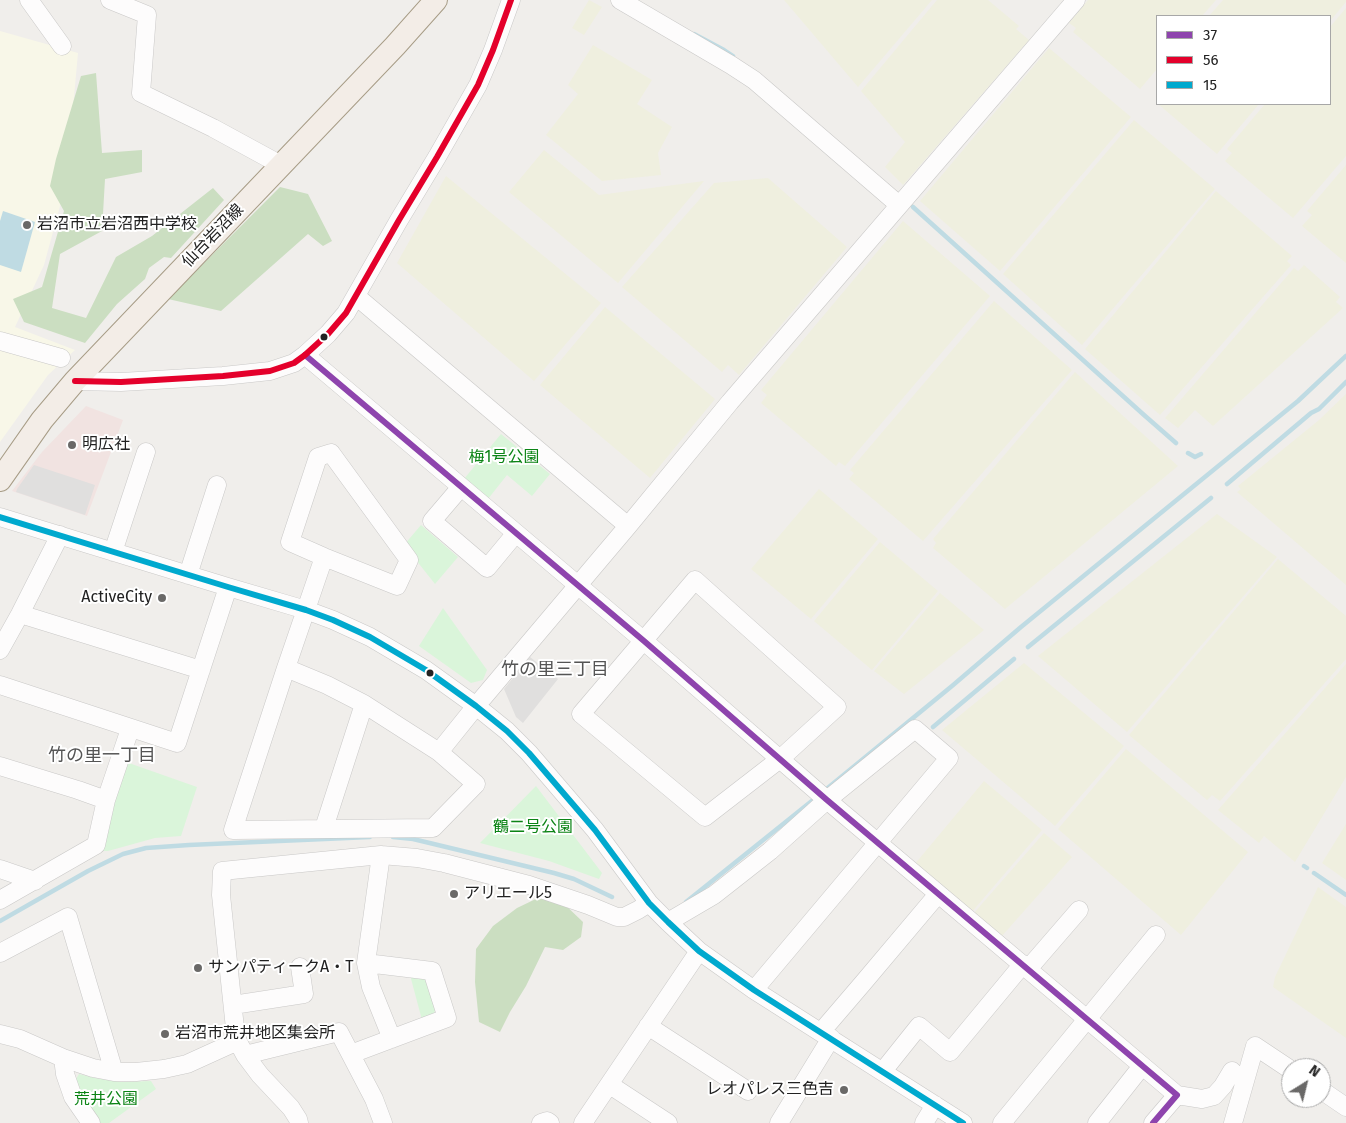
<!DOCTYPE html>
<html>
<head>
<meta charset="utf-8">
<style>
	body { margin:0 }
	#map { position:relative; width:1346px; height:1123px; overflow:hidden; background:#f0eeeb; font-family:"Fira Sans",sans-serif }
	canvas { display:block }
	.legend { position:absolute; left:1156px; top:15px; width:175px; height:90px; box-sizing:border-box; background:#fff; border:1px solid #a7a7a7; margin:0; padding:6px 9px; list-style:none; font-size:15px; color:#222 }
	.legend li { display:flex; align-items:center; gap:10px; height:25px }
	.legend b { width:25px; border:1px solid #a7a7a7 }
	.north { position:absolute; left:1281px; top:1058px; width:50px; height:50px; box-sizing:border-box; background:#fff; border:1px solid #a7a7a7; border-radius:50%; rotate:36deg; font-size:14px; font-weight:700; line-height:20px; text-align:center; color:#222 }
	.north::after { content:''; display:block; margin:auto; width:18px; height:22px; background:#6a6968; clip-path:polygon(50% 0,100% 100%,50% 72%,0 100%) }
</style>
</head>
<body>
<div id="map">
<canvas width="1346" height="1123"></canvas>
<ul class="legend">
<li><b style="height:6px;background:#8e44ad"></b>37</li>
<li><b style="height:6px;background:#e4002b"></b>56</li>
<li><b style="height:6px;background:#00a9ce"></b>15</li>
</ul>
<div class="north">N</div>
</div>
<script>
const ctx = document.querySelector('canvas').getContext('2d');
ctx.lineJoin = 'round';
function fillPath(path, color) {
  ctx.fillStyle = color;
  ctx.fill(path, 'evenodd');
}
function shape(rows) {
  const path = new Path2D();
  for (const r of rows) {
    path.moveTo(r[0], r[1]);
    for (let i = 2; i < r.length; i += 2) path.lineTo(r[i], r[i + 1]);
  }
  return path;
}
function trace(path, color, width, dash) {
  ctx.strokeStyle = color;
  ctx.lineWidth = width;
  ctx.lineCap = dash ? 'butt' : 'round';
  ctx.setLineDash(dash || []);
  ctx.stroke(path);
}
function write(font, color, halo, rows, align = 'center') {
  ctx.font = font + ' "Fira Sans","Noto Sans JP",sans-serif';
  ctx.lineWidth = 4;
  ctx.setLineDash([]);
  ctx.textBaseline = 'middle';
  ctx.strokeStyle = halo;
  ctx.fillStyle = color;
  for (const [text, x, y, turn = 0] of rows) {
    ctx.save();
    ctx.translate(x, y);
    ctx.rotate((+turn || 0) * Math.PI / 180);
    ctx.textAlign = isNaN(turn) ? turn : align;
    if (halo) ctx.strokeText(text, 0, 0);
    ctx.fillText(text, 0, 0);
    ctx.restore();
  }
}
fillPath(shape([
	[86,406,123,420,87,516,12,491,42,452]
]), '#f1e3e1');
fillPath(shape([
	[0,31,78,53,66,184,44,265,15,327,75,350,48,375,0,442]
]), '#f8f7e8');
fillPath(shape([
	[589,0,602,7,584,35,572,28],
	[784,0,932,0,858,87],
	[937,0,988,0,1019,26,1016,29,1029,40,903,185,885,167,905,142,861,91],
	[1088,0,1216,0,1202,16,1157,16,1157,69,1140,89,1073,32,1076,28,1069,23],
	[1223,0,1346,0,1346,2,1330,21,1330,16,1209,16],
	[1346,8,1346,156,1293,218,1225,161,1232,153,1227,149,1265,104,1330,104,1330,27],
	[593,45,652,80,637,104,672,127,658,153,661,175,602,181,546,135,578,94,568,85],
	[1049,48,1131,117,1000,271,920,201],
	[1158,104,1259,104,1217,154],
	[1134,120,1215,189,1082,345,1003,274],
	[544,150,599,195,704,181,618,283,509,192],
	[1346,165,1346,263,1302,226,1312,215,1307,211],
	[446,176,601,303,534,381,397,263],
	[768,178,847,247,739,375,728,365,722,372,622,287,714,183],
	[1216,191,1292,256,1287,261,1291,265,1160,415,1085,349],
	[903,221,990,296,845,466,839,462,836,466,761,403,767,395,761,390],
	[1304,265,1340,297,1336,302,1343,308,1213,426,1195,410,1178,428,1165,418,1294,268,1298,271],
	[994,301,1072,370,923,541,849,479,854,473,850,470],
	[605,307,715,399,650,478,540,385],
	[1075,372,1178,466,1005,609,933,548,936,543,933,539],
	[1346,394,1346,585,1237,492,1241,489,1238,486,1319,420],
	[819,489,878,539,811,619,751,569],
	[1217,514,1277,557,1127,732,1038,656],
	[880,542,938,591,872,670,814,621],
	[1278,559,1346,616,1346,659,1220,801,1212,795,1207,800,1129,735],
	[940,593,984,630,904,694,874,671],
	[1024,663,1124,746,1055,826,942,730],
	[1346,664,1346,777,1295,862,1264,836,1259,843,1218,810],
	[1126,749,1248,852,1181,935,1058,829],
	[984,781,1042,830,971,913,914,865],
	[1346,824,1346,880,1322,863],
	[1044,833,1072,857,1001,937,973,914],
	[1318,887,1346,907,1346,1038,1273,987,1275,977]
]), '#efefdf');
fillPath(shape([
	[96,73,102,153,142,150,142,172,105,179,102,231,60,254,52,308,86,318,116,257,152,236,213,188,224,200,171,258,164,257,149,268,145,279,117,304,85,343,24,322,13,299,42,287,64,211,50,186,56,159,81,76],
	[280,187,308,194,332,241,323,246,308,234,221,311,168,299],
	[542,896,560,900,583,922,581,937,563,950,545,947,526,986,510,1012,500,1032,479,1022,475,982,476,949,493,926,517,908]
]), '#cbdec1');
fillPath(shape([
	[501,434,550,474,532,496,507,475,488,499,464,479],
	[421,525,458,557,435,584,404,545],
	[443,608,487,670,483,680,471,683,419,646],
	[126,762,197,787,181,836,155,838,108,851,100,851],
	[536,786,602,873,599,879,549,861,480,843],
	[410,975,425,978,437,1007,433,1015,422,1020],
	[79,1074,95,1078,121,1082,151,1081,156,1089,109,1123,99,1123,74,1082]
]), '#daf5da');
fillPath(shape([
	[34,465,95,485,85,515,16,492,17,489],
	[530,657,558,679,523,723,516,717,504,689]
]), '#e0dfde');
fillPath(shape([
	[3,211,35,222,21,272,0,265,0,221]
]), '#bfdbe3');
trace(shape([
	[694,34,724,50,733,56],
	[913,207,1144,415,1176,443],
	[1188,453,1195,457,1201,454],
	[1227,484,1311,413,1319,409,1346,382],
	[1028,647,1211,498],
	[933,727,1014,659],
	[824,791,952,686,1021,627,1298,401,1346,356],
	[393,837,413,839,554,873,574,879,612,897],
	[1304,866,1307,868],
	[1314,873,1346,895],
	[686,902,818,796],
	[0,921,88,871,123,854,146,848,189,845,370,837]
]), '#bfdbe3', 4.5);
const minor = shape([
	[29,0,62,46],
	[110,0,147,15,141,93,213,128,281,165],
	[620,0,731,65,754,80,899,205],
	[356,296,628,526],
	[0,341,61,358],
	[305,355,644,641,827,800,1177,1095,1153,1123],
	[75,381,121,382,223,376,270,371,294,363,305,355,328,334,346,313,399,220,437,157,478,85,493,50,511,0],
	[331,453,409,560,397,586,324,557,290,542,318,457,331,453],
	[461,487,432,521,487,568,516,533],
	[0,517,228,587,306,610,333,620,370,637,426,670,476,706,507,731,529,753,595,830,649,903,668,922,699,951,754,990,963,1123],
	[113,552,146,452],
	[188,575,217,485],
	[695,580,837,707,780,759,705,817,581,714,695,580],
	[20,614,201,670],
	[0,650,20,614,60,535],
	[286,668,327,685,364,704,439,752,476,784,433,828,233,830,286,668,324,557],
	[0,685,177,743,228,587],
	[439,752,476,706,628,526,730,402,1076,0],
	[0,766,78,790,106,800],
	[324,828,364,704],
	[0,869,35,881],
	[0,900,96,845,106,800,130,729],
	[668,922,714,895,770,851,827,800,915,729,949,758,754,990],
	[0,953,68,917,114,1072],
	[366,963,371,987,392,1039],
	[1028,969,1079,910],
	[233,1005,304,994,300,967],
	[648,1026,748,1091],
	[821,1032,863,983,938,894],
	[0,1034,20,1039,63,1058,93,1068,114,1072,136,1072,164,1069,187,1064,231,1044,236,1038],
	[351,1054,447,1018,432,971,366,963,381,855],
	[245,1055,339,1032,374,1099,383,1123],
	[63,1058,65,1074,73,1097,91,1123],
	[883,1071,919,1026,950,1052,1023,964],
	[610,1085,668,1123],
	[1321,1090,1346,1107],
	[1177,1095,1202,1099,1214,1096,1223,1086,1232,1071],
	[299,1123,298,1119,291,1108,260,1075,245,1055,236,1038,221,895,222,871,381,855,417,858,444,863,529,885,588,905,617,917,624,917,638,910,649,903],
	[541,1123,547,1121,550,1123],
	[583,1123,699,951],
	[779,1123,831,1038],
	[924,1123,935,1105],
	[1002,1123,1156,935],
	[1097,1123,1142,1066],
	[1233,1123,1255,1046,1291,1070]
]);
const major = shape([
	[0,480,42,420,75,381,395,46,436,0]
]);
trace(minor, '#c9c8c7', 19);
trace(major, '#a79c86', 24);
trace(minor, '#fdfcfc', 18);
trace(major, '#f3ede7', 22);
trace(shape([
	[305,355,644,641,827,800,1177,1095,1153,1123]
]), '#8e44ad', 6);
trace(shape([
	[75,381,121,382,223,376,270,371,294,363,305,355,328,334,346,313,399,220,437,157,478,85,493,50,511,0]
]), '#e4002b', 6);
trace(shape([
	[0,517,228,587,306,610,333,620,370,637,426,670,476,706,507,731,529,753,595,830,649,903,668,922,699,951,754,990,963,1123]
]), '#00a9ce', 6);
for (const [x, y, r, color] of [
	[27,225,5,"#6a6968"],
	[324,337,4.5,"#222"],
	[72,445,5,"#6a6968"],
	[162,598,5,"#6a6968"],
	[430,673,4.5,"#222"],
	[454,894,5,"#6a6968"],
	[198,968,5,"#6a6968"],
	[165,1034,5,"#6a6968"],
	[844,1090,5,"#6a6968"]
]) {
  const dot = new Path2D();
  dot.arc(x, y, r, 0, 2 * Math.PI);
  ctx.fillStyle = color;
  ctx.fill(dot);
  trace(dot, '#fff', 2);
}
write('16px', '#222', '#fff', [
	["岩沼市立岩沼西中学校",37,225],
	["明広社",82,445],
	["ActiveCity",152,598,"right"],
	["アリエール5",464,894],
	["サンパティークA・T",208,968],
	["岩沼市荒井地区集会所",175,1034],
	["レオパレス三色吉",834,1090,"right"]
], 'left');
write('16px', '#222', '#fff', [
	["仙台岩沼線",213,236,-46]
]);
write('16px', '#0c8416', '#fff', [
	["梅1号公園",504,458],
	["鶴二号公園",533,828],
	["荒井公園",106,1100]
]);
write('18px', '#555', '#fff', [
	["竹の里三丁目",555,670],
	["竹の里一丁目",102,756]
]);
</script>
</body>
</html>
